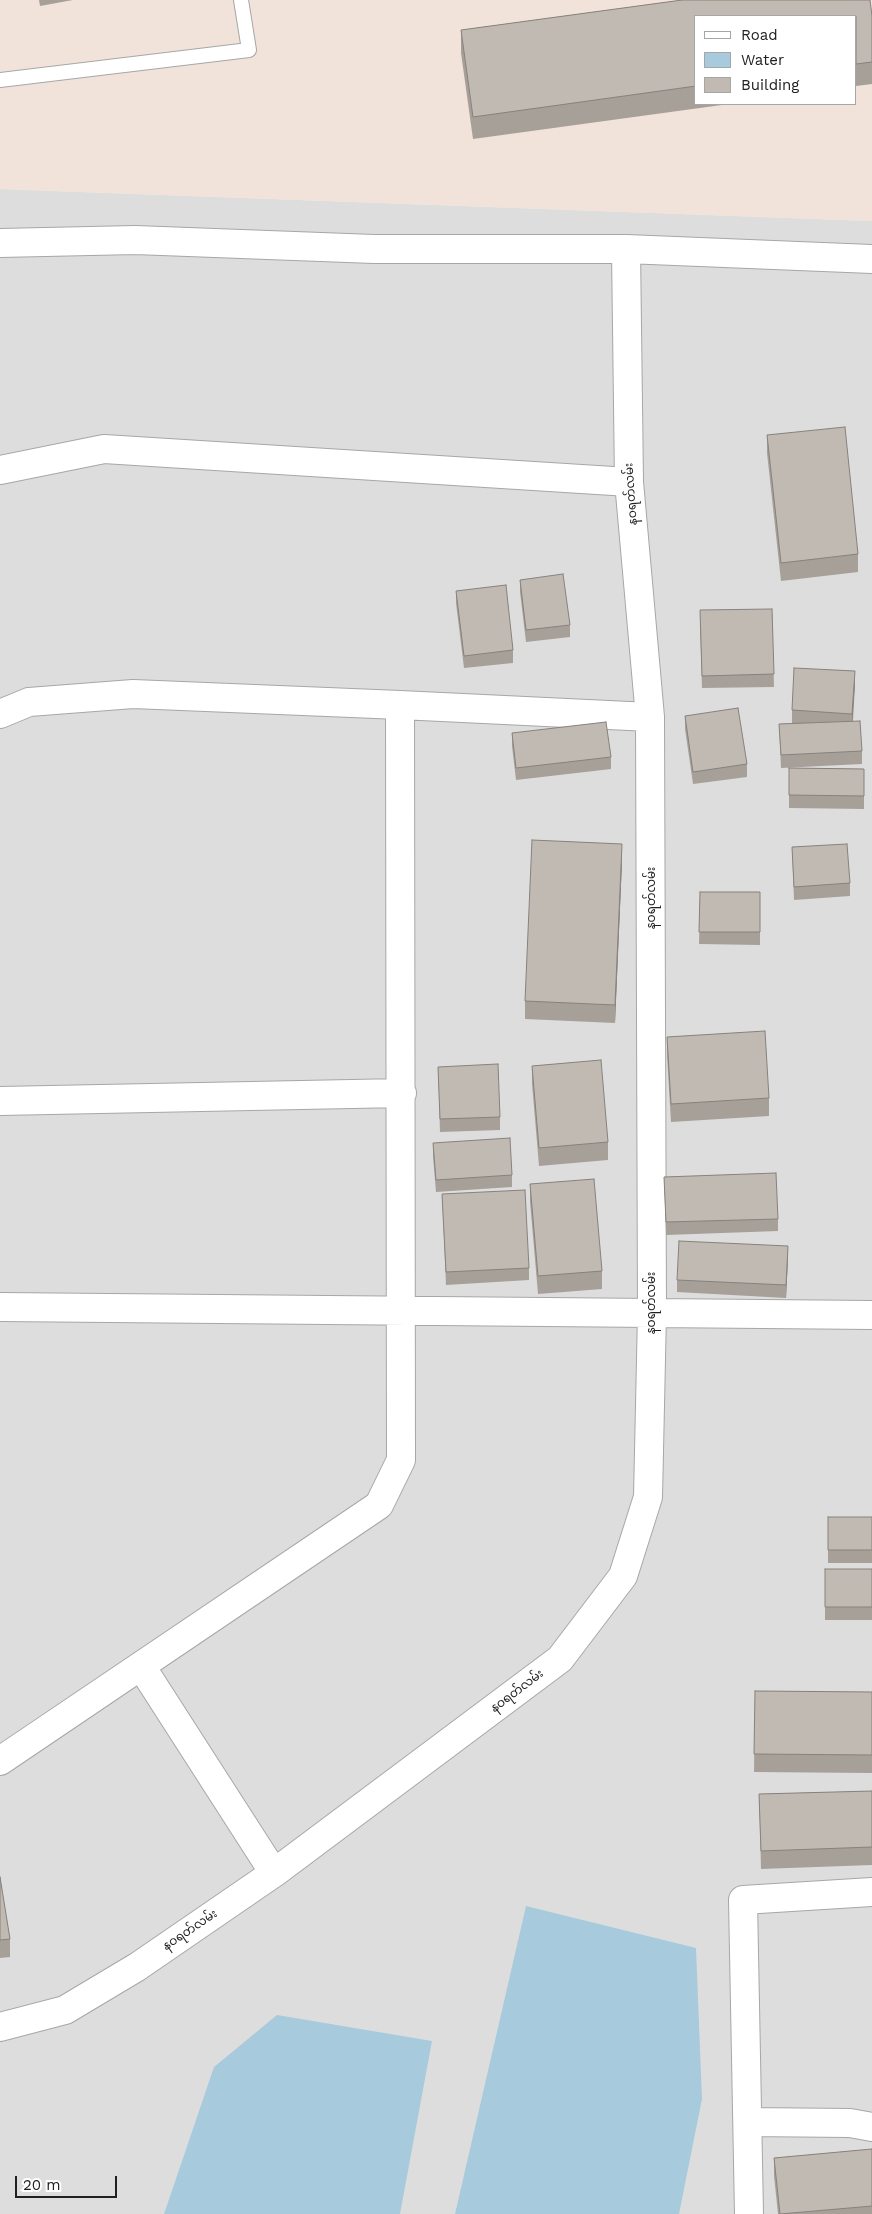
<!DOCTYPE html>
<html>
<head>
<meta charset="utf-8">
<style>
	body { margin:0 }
	#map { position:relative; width:872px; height:2214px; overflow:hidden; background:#f0eee6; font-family:"Work Sans",sans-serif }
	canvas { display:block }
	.legend { position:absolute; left:694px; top:15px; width:162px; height:90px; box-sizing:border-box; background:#fff; border:1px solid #a6a6a6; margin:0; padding:6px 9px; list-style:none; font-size:15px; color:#202020 }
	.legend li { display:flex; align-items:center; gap:10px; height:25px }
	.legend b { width:25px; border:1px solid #a6a6a6 }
	.scale { position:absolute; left:15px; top:2176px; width:102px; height:22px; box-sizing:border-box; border:2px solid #202020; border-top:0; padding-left:6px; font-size:15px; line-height:18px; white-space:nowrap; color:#202020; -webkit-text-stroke:4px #fff; paint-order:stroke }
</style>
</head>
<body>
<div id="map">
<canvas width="872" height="2214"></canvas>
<ul class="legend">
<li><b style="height:6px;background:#fff"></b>Road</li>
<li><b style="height:14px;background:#a7cbdd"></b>Water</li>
<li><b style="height:14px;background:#c1bab2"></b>Building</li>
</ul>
<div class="scale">20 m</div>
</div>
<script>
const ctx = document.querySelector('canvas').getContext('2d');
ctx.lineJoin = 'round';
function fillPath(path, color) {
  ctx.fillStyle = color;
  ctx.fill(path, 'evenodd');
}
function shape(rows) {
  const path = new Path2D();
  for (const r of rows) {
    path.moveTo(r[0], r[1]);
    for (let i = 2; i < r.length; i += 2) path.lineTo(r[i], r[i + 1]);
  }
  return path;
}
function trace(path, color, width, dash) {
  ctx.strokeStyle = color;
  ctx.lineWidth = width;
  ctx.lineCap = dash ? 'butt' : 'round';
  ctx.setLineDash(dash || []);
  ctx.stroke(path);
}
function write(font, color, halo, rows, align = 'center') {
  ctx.font = font + ' "Work Sans","Noto Sans Myanmar",sans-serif';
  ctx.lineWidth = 4;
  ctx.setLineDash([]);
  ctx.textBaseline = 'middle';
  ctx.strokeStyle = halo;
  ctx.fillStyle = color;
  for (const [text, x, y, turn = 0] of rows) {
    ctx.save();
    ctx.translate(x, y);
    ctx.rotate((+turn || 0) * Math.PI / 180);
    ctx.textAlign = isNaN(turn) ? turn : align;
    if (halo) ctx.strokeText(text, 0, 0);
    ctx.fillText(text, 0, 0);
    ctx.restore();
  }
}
fillPath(shape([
	[0,189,872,221,872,2214,0,2214]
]), '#dedddd');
fillPath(shape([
	[0,0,872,0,872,221,0,189],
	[696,16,856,16,856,104,696,104]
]), '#f1e3da');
fillPath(shape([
	[526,1906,696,1948,702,2099,679,2214,455,2214],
	[277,2015,432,2041,400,2214,164,2214,214,2067]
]), '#a7cbdd');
const service = shape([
	[0,80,249,50,241,0]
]);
const minor = shape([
	[0,243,135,240,374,249,626,249,872,259],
	[0,470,104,449,629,482],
	[0,714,29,702,133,694,400,705,650,717],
	[0,1101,402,1093],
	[0,1307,872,1315],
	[141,1666,274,1873],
	[0,1761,379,1505,401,1460,400,705],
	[0,2027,65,2010,137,1967,274,1873,560,1659,623,1576,648,1497,652,1313,650,717,629,482,626,249],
	[748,2122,850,2123,872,2127],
	[749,2214,743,1900,872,1892]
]);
trace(service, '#a7a7a7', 16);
trace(minor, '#a7a7a7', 30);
trace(service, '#fff', 14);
trace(minor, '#fff', 28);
fillPath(shape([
	[39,0,73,0,40,6],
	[682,0,870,0,872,16,872,84,856,86,856,16,696,16,696,104,729,104,473,139,461,53,461,30],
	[767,435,858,554,858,572,781,581,767,453],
	[520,580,570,625,570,637,526,642,520,592],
	[456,591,513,650,513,663,464,668,456,603],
	[772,609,774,687,702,688,700,623],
	[855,684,853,721,862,751,862,764,781,768,779,724,800,723,792,723,792,710],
	[685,716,747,764,747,777,693,784,685,729],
	[512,733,611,757,611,769,516,780,512,746],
	[789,768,864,769,864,809,789,808],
	[792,847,850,883,850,896,794,900],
	[622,862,615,1023,525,1019,525,1001],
	[700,892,760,892,760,945,699,944],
	[667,1037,769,1098,769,1116,671,1122,667,1055],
	[532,1066,608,1142,608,1160,539,1166,532,1084],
	[438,1067,500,1117,500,1130,440,1132],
	[433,1143,512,1175,512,1187,436,1192,433,1156],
	[664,1177,778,1219,778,1231,666,1235],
	[530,1184,602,1271,602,1289,538,1294,530,1202],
	[442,1194,529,1268,529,1280,446,1285],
	[788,1258,786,1298,677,1292,677,1280],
	[828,1517,872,1517,872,1563,828,1563],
	[825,1569,872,1569,872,1620,825,1620],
	[755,1691,872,1692,872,1773,754,1772],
	[872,1791,872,1865,761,1869,759,1794],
	[0,1877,10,1939,10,1957,0,1958],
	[872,2149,872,2214,778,2214,774,2176,774,2158]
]), '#a6a099');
fillPath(shape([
	[855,671,855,684,852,727,852,714],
	[622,844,622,862,615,1023,615,1005],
	[788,1246,788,1258,786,1298,786,1285]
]), '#87827d');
const building = shape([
	[682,0,870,0,872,16,872,62,856,64,856,16,696,16,696,86,473,117,461,30,682,0],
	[845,427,858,554,781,563,767,435,845,427],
	[563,574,570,625,526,630,520,580,563,574],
	[506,585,513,650,464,656,456,591,506,585],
	[772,609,774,674,702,676,700,610,772,609],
	[794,668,855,671,852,714,792,710,794,668],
	[738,708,747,764,693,772,685,716,738,708],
	[860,721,862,751,781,755,779,724,860,721],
	[606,722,611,757,516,768,512,733,606,722],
	[789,768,864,769,864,796,789,795,789,768],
	[532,840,622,844,615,1005,525,1001,532,840],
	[847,844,850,883,794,887,792,847,847,844],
	[700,892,760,892,760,932,699,932,700,892],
	[765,1031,769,1098,671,1104,667,1037,765,1031],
	[601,1060,608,1142,539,1148,532,1066,601,1060],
	[498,1064,500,1117,440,1119,438,1067,498,1064],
	[510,1138,512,1175,436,1180,433,1143,510,1138],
	[776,1173,778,1219,666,1222,664,1177,776,1173],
	[594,1179,602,1271,538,1276,530,1184,594,1179],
	[525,1190,529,1268,446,1272,442,1194,525,1190],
	[679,1241,788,1246,786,1285,677,1280,679,1241],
	[828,1517,872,1517,872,1550,828,1550,828,1517],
	[825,1569,872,1569,872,1607,825,1607,825,1569],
	[755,1691,872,1692,872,1755,754,1754,755,1691],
	[872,1791,872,1847,761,1851,759,1794,872,1791],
	[0,1877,10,1939,0,1940,0,1877],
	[872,2149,872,2206,780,2214,774,2158,872,2149]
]);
fillPath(building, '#c1bab2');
trace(building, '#87827d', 1);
write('12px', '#202020', '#fff', [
	["နဝရတ်လမ်း",631,494,-94],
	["နဝရတ်လမ်း",651,898,-90],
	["နဝရတ်လမ်း",651,1303,-90],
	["နဝရတ်လမ်း",517,1691,-37],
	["နဝရတ်လမ်း",190,1930,-34]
]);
</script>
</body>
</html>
